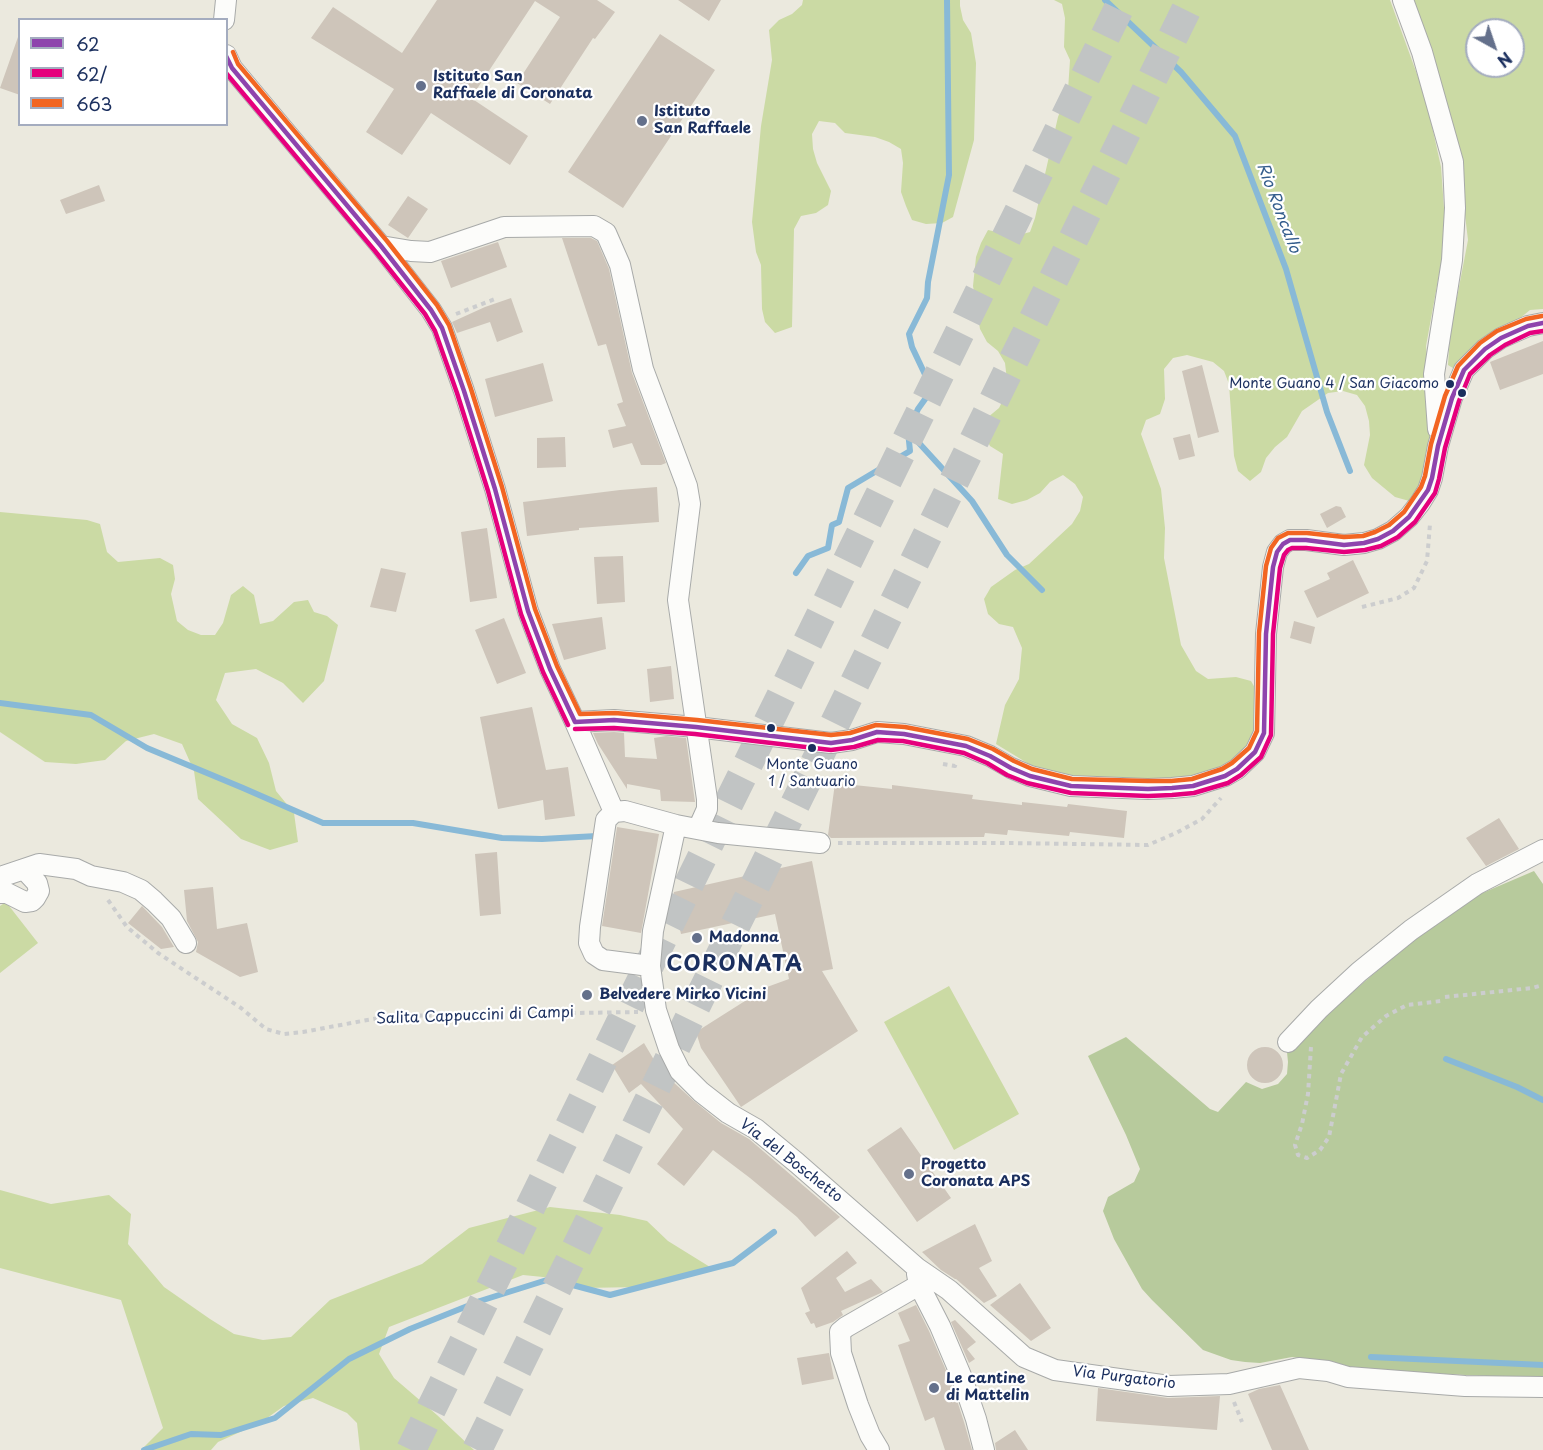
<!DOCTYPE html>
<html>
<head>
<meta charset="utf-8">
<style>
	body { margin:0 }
	#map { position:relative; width:1543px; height:1450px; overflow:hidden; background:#ebe9de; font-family:"Playpen Sans",sans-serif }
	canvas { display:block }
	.legend { position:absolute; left:18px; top:18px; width:210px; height:108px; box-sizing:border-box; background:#fff; border:2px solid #a4acbf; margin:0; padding:8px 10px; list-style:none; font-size:18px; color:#1b2f5e }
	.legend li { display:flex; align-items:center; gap:12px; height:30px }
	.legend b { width:30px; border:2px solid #a4acbf }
	.north { position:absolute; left:1465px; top:18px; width:60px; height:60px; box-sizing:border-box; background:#fff; border:2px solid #a4acbf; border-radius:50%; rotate:140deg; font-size:16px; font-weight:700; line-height:24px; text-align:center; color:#1b2f5e }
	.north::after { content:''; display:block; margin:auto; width:21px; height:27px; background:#64708b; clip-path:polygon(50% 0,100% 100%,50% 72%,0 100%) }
</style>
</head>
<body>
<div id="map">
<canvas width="1543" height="1450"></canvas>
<ul class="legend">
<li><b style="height:8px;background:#8e44ad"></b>62</li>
<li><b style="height:8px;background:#e5007d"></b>62/</li>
<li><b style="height:8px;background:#f26522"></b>663</li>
</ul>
<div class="north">N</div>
</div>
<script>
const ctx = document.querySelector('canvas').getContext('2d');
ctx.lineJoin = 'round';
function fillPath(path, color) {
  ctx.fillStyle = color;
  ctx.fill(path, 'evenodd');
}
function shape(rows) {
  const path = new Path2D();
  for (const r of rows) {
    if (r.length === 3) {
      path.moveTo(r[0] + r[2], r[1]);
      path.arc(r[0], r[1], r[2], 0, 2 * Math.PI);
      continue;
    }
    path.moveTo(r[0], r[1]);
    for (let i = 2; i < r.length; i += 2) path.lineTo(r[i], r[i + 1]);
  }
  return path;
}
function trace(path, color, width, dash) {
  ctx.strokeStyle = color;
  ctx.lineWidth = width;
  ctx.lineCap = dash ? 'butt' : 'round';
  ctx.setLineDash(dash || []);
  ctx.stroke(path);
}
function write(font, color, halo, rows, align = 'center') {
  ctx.font = font + ' "Playpen Sans",sans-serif';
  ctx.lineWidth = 4.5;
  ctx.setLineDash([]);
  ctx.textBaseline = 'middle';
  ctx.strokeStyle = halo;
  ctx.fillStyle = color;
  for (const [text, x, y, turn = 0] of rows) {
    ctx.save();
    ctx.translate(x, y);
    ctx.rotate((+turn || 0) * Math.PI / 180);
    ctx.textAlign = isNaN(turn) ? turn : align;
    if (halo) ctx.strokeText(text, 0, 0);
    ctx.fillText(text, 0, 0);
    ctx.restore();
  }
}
fillPath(shape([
	[803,0,960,0,960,6,963,20,971,33,976,63,974,140,953,217,942,223,926,224,912,220,906,206,901,192,903,163,901,149,889,142,875,137,845,133,835,123,819,121,812,134,813,149,817,163,831,191,828,205,816,213,801,216,794,229,792,327,775,333,765,322,762,309,761,265,756,252,752,222,761,126,772,60,769,30,779,20,792,14,802,5],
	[1054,0,1390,0,1426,99,1441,167,1446,236,1426,346,1433,436,1420,493,1413,502,1395,497,1372,478,1364,465,1370,435,1369,421,1365,406,1357,395,1343,391,1328,393,1302,411,1287,437,1275,447,1266,458,1261,472,1250,481,1238,471,1234,456,1229,384,1224,371,1213,362,1187,355,1173,358,1164,369,1165,399,1160,414,1146,420,1141,434,1161,489,1165,528,1164,558,1181,645,1196,671,1208,679,1236,677,1251,681,1259,695,1259,731,1238,764,1201,778,1159,779,1069,776,1037,769,996,744,1005,705,1019,679,1022,648,1013,627,999,624,988,614,984,599,991,587,1015,570,1029,564,1072,524,1080,511,1083,497,1075,484,1063,475,1050,482,1040,493,1027,500,1012,504,998,499,1003,454,990,446,983,432,987,418,999,408,1005,396,1007,380,1005,363,998,351,987,342,980,329,973,286,976,257,981,243,988,230,1015,236,1030,232,1035,218,1058,117,1068,90,1070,60,1064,47,1065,18,1062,4],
	[1412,0,1543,0,1543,309,1530,310,1519,319,1487,338,1456,370,1448,365,1450,334,1468,240,1459,165],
	[1477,30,1513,30,1513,66,1477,66],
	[0,512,87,520,100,524,107,552,118,562,160,558,173,565,175,579,171,594,177,621,188,630,201,635,215,635,223,623,231,595,243,586,254,595,260,624,273,621,294,602,308,600,314,612,327,616,338,625,324,681,303,703,283,683,256,669,225,673,216,700,232,724,257,738,269,763,276,791,294,813,298,842,270,850,241,839,198,799,194,771,182,744,154,734,126,741,105,760,76,764,45,762,0,732],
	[6,902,38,943,0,973,0,906],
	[949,986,1019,1114,954,1150,884,1022],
	[0,1190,51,1204,109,1195,131,1214,128,1244,164,1287,210,1319,234,1334,263,1340,291,1337,330,1300,422,1264,469,1228,550,1207,620,1215,647,1221,668,1241,710,1267,640,1287,581,1288,553,1278,523,1275,389,1327,379,1354,394,1378,437,1415,474,1450,360,1450,357,1423,347,1413,313,1398,284,1406,260,1423,218,1442,211,1450,141,1450,163,1428,121,1300,0,1268]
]), '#cbdaa4');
fillPath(shape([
	[1534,871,1543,884,1543,1376,1507,1377,1343,1369,1323,1361,1292,1357,1260,1363,1245,1362,1231,1360,1203,1350,1152,1300,1142,1289,1114,1239,1103,1211,1108,1197,1134,1182,1140,1169,1126,1135,1088,1056,1126,1037,1210,1109,1218,1112,1246,1082,1262,1089,1278,1084,1287,1074,1288,1062,1287,1052,1312,1027,1413,940,1466,900]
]), '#b7ca9c');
trace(shape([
	[1105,0,1181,72,1235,136,1286,269,1327,412,1350,471],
	[908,431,972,501,1007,555,1042,590],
	[796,573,808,556,828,548,832,525,839,522,848,488,910,451,908,431,918,409,928,395,930,385,912,347,909,334,927,298,928,282,949,175,947,0],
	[0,703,91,715,147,748,243,788,323,823,413,823,502,838,542,839,597,836],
	[1446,1059,1517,1087,1543,1100],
	[1371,1357,1543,1365],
	[144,1450,191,1434,221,1435,275,1418,349,1359,410,1329,480,1301,550,1279,610,1295,733,1263,774,1232]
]), '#88b9d7', 6);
fillPath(shape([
	[437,0,597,0,615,12,595,39,593,38,550,104,517,83,560,17,535,1,471,98,528,136,510,165,431,113,402,155,366,132,394,89,311,38,333,7,402,53],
	[678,0,721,0,709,21],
	[660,34,715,70,623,208,568,172],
	[18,37,20,38,20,95,0,88],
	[99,185,105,201,66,214,60,200],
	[408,196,428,209,408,238,388,225],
	[562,238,591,238,597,241,609,269,632,373,666,463,661,465,641,465,632,443,613,448,608,430,626,426,617,404,623,402,606,344,598,346],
	[498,242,507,267,451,288,441,261],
	[511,298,523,332,497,342,490,322,457,333,452,322,485,307],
	[1543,341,1543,374,1500,390,1490,362],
	[543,363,553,401,495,417,485,379],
	[1202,365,1219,432,1198,438,1182,371],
	[1190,434,1195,456,1179,460,1173,438],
	[565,437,566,467,537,468,537,438],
	[657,487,659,522,579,528,579,530,527,536,523,502,620,490],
	[1336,506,1341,507,1346,517,1327,528,1320,514],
	[487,528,497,598,470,602,461,532],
	[623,556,625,602,597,604,594,557],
	[1353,560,1369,593,1317,618,1304,591,1330,579,1327,573],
	[381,568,406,573,396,612,370,607],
	[602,617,606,649,564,660,552,624],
	[504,618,526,673,497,684,475,630],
	[1294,621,1315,627,1311,644,1290,638],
	[671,666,674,699,650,702,647,669],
	[532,707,546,770,568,767,575,816,545,820,543,800,498,809,480,717],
	[614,732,624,733,625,757,657,759,654,738,666,736,686,738,695,802,661,801,660,790,627,784,627,789,598,744,593,733],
	[835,783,892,789,892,785,973,795,972,799,1022,805,1022,802,1067,807,1068,804,1127,811,1124,838,1070,832,1069,836,1008,830,1007,835,985,833,984,837,831,838,828,835],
	[1499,818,1519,849,1486,866,1466,838],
	[617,827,659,834,641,933,602,926],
	[497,852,501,914,480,916,475,854],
	[812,861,833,969,822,971,858,1031,741,1107,701,1048,696,1032,767,987,789,979,775,914,681,934,673,898,674,892],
	[213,887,217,929,247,923,258,972,240,977,196,952,198,942,187,921,184,890],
	[142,906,162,927,174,947,161,949,128,923],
	[644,1043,660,1070,694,1101,721,1123,749,1139,840,1217,815,1237,797,1217,750,1178,713,1150,684,1186,657,1164,683,1129,641,1084,629,1093,612,1065],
	[1265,1065,18],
	[901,1127,951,1198,917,1222,867,1150],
	[975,1224,992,1261,979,1268,997,1296,984,1303,956,1279,955,1279,941,1270,922,1252],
	[847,1251,857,1263,836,1278,845,1292,871,1279,883,1292,841,1311,843,1315,833,1322,816,1328,814,1323,811,1324,805,1313,810,1311,801,1288],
	[1020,1283,1051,1328,1031,1341,990,1305],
	[916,1305,929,1331,951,1382,964,1422,972,1450,945,1450,934,1417,925,1421,898,1345,910,1341,898,1313],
	[955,1320,976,1342,967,1349,975,1359,969,1363,951,1322],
	[829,1353,834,1379,802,1385,797,1358],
	[1280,1385,1309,1450,1272,1450,1248,1394,1259,1389],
	[1098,1388,1168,1398,1220,1396,1217,1430,1096,1421],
	[1015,1430,1028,1450,996,1450,995,1443]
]), '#cec5ba');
trace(shape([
	[411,1450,1123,0],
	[477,1450,1191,0]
]), '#c1c4c4', 30, [30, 15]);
const minor = shape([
	[1403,0,1422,52,1453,162,1455,208,1452,260,1434,374,1438,429],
	[224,20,226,0],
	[226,55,232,68,381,246,431,310,442,328,464,391,495,489,528,611,550,669,575,722,614,812],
	[381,246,411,251,430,252,504,227,594,226,606,233,620,265,643,369,687,486,690,504,678,600,707,799,707,809,698,829],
	[575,722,614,720,696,727,831,743,852,740,877,732,904,734,966,746,990,756,1011,768,1030,776,1071,786,1148,789,1172,788,1193,786,1225,776,1237,769,1255,752,1264,733,1266,634,1273,567,1277,552,1283,544,1290,540,1306,540,1344,545,1364,543,1378,539,1393,531,1409,517,1420,503,1428,490,1432,478,1438,446,1452,398,1464,370,1485,349,1501,338,1528,326,1543,323],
	[614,812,625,811,676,825,718,833,820,843],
	[614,812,606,820,590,927,589,943,594,954,603,960,650,966],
	[676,825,653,931,650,966,656,1010,669,1049,680,1071,701,1092,728,1113,756,1129,797,1163,917,1268,949,1290,1024,1357,1055,1370,1169,1386,1229,1384,1299,1368,1328,1371,1348,1377,1465,1386,1543,1387],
	[0,877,39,864,76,869,91,876,123,882,141,890,154,901,171,918,186,943],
	[0,893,7,893,25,902,32,901,35,898,39,891,37,883,24,869],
	[1288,1042,1319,1009,1359,972,1411,930,1477,884,1543,850],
	[917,1274,919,1285,940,1326,962,1378,976,1419,984,1450],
	[879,1450,870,1435,858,1405,841,1353,840,1332,846,1327,919,1285]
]);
trace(minor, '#a8aaa9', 22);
trace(shape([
	[456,314,495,299],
	[1362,607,1398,598,1414,588,1427,561,1430,524],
	[943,764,955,766,956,762],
	[838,843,1008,843,1148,845,1176,833,1202,819,1221,798],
	[108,900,127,927,158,953,241,1008,266,1029,284,1034,303,1032,389,1016,638,1012],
	[1445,997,1532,988,1543,985],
	[1311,1047,1308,1094,1302,1124,1295,1145,1298,1155,1307,1158,1320,1150,1329,1137,1341,1074,1362,1037,1386,1016,1407,1005,1441,1001],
	[1234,1402,1242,1422]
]), '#cccdce', 4, [4.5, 4.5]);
trace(minor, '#fcfcfa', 20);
trace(shape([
	[226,56,232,68,381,246,431,310,442,328,464,391,495,489,528,611,550,669,575,722],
	[575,722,614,720,696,727,831,743,852,740,877,732,904,734,966,746,990,756,1011,768,1030,776,1071,786,1148,789,1172,788,1193,786,1225,776,1237,769,1255,752,1264,733,1266,634,1273,567,1277,552,1283,544,1290,540,1306,540,1344,545,1364,543,1378,539,1393,531,1409,517,1428,490,1432,478,1438,446,1452,398,1464,370,1485,349,1501,338,1528,326,1543,323]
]), '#8e44ad', 4.5);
trace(shape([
	[226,73,375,251,425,314,435,331,457,393,488,491,521,614,543,672,568,725],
	[575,729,614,728,695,734,831,750,854,747,878,740,903,741,964,753,987,763,1007,775,1027,783,1071,793,1148,796,1172,795,1194,793,1228,783,1241,775,1261,757,1271,735,1273,634,1280,568,1284,555,1288,550,1292,548,1306,548,1344,552,1365,550,1381,546,1398,537,1415,522,1435,493,1439,479,1445,448,1459,401,1470,374,1490,355,1505,345,1530,333,1543,331]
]), '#e5007d', 4.5);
trace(shape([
	[233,52,238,64,387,241,437,305,449,325,471,389,502,487,535,609,557,666,580,714,615,713,697,720,831,735,850,733,876,725,905,727,968,739,993,749,1014,761,1032,769,1072,779,1148,781,1171,781,1192,779,1222,769,1232,763,1249,748,1257,731,1259,633,1266,566,1271,548,1278,538,1288,533,1307,533,1344,537,1363,536,1375,532,1389,525,1404,512,1421,487,1425,476,1431,444,1445,396,1458,366,1480,343,1497,331,1526,319,1542,316]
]), '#f26522', 4.5);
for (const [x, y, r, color] of [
	[421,86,6,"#64708b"],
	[642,121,6,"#64708b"],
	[1450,384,5,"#1b2f5e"],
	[1462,393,5,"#1b2f5e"],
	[771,728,5,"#1b2f5e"],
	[812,748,5,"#1b2f5e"],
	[697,938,6,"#64708b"],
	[587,995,6,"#64708b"],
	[909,1174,6,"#64708b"],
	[934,1388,6,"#64708b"]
]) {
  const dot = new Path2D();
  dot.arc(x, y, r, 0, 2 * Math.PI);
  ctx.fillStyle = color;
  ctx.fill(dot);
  trace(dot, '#fff', 2);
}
write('14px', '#1b2f5e', '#fff', [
	["Monte Guano 4 / San Giacomo",1439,384],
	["Monte Guano",812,765,"center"],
	["1 / Santuario",812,782,"center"]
], 'right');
write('bold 15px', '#1b2f5e', '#fff', [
	["Istituto San",433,77],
	["Raffaele di Coronata",433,94],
	["Istituto",654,112],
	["San Raffaele",654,129],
	["Madonna",709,938],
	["Belvedere Mirko Vicini",599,995],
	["Progetto",921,1165],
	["Coronata APS",921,1182],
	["Le cantine",946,1379],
	["di Mattelin",946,1396]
], 'left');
write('15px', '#1b2f5e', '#fff', [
	["Salita Cappuccini di Campi",475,1016,-2],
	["Via del Boschetto",791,1161,38],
	["Via Purgatorio",1124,1378,7]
]);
write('italic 16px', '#355e8d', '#fff', [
	["Rio Roncallo",1278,208,69]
]);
ctx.letterSpacing = '1.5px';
write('bold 21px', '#1b2f5e', '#fff', [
	["CORONATA",735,965]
]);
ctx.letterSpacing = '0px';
</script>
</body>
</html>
